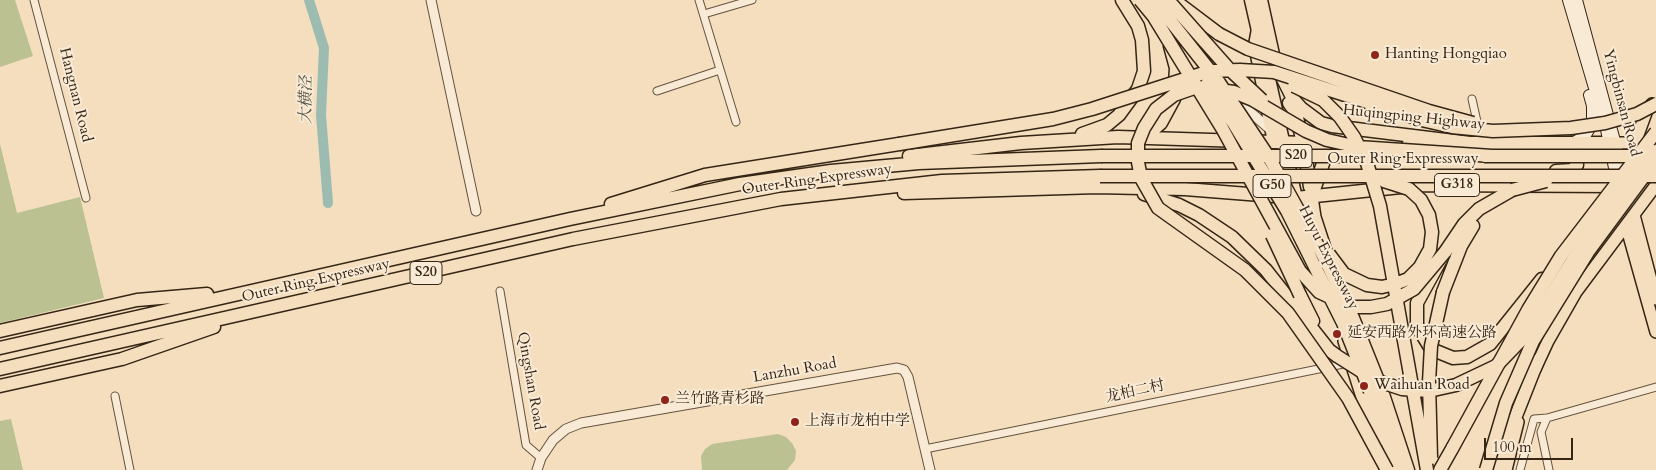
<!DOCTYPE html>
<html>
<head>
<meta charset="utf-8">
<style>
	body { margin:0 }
	#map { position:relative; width:1656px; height:470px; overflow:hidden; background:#f4debe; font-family:Cardo,serif }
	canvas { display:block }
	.scale { position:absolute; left:1484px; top:438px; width:89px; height:22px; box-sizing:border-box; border:2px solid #352515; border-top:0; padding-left:6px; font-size:15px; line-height:18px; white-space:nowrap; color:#352515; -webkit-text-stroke:4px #f8ead5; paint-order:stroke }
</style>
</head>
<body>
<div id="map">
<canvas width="1656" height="470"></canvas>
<div class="scale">100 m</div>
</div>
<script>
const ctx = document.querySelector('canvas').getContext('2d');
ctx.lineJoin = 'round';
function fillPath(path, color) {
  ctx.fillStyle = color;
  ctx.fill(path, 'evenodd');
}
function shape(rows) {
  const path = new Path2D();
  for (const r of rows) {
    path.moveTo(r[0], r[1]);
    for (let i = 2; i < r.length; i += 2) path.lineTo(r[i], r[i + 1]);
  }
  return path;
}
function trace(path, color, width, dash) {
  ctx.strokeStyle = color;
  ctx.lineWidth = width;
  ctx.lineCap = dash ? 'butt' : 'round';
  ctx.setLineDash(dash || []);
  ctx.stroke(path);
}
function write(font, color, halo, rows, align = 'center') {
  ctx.font = font + ' Cardo,"Noto Serif SC",serif';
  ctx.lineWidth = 4;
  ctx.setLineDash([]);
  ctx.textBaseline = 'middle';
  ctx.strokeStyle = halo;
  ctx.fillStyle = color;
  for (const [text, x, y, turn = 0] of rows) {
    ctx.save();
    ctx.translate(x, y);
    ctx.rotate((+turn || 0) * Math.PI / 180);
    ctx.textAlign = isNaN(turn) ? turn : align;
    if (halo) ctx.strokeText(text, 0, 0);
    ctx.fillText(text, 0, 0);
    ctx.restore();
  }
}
fillPath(shape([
	[0,0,15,0,33,56,0,67],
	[0,144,17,213,80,197,104,298,0,323],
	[11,419,23,470,0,470,0,421],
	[778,434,786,437,792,443,796,451,795,460,787,470,702,470,701,456,705,449,712,444]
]), '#bbc191');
trace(shape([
	[309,0,324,48,321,115,328,203]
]), '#9cbcb1', 10);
const minor = shape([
	[34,0,86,198],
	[699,0,736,122],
	[704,14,752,0],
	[657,91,720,70],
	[1472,99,1478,126],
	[500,291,526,445,541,458],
	[115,396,130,470],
	[925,449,1348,363],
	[1520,470,1534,419,1547,418],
	[1549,470,1541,432,1547,418,1656,387]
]);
const tertiary = shape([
	[431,0,476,211],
	[1233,97,1272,131],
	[537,470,541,458,553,440,566,429,581,423,897,368,904,370,908,377,930,470]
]);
const secondary = shape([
	[1568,0,1605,125,1617,182],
	[1577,0,1625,178],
	[1572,143,1586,135,1592,125,1592,106,1589,95]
]);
const primary = shape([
	[1609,143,1656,143],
	[1638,162,1635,143,1647,110,1652,104],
	[1312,197,1315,217,1328,257],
	[1634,215,1656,299],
	[1626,225,1656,332],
	[1344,341,1377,444],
	[1535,369,1548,341,1576,292,1656,185],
	[1506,470,1518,422]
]);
const trunk = shape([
	[1251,0,1296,198,1420,185,1618,186],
	[1261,0,1276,68],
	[1277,67,1293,99,1301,108,1321,123,1332,126,1470,143,1609,143],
	[1289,103,1296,113,1305,152,1310,187],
	[1440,470,1453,447],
	[1498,470,1508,436,1538,360]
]);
const motorway = shape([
	[1174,0,1219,34],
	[1258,29,1255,45,1274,142],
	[1082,134,1107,125,1119,115,1138,89,1144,71,1142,40,1138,26,1122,0],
	[1145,137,1161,123,1174,99,1176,68,1170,46],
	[1408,145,1470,143],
	[909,156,1021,143,1118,137,1335,144],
	[1556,171,1572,170,1577,165,1576,150,1571,143],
	[1475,184,1499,178],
	[1512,190,1479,209,1464,224,1445,252,1417,303,1417,326,1431,349,1453,358,1467,357,1490,344,1542,279],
	[904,193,1097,187,1185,189,1286,197],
	[1144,194,1179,205,1199,215,1232,237,1266,270,1329,350,1337,356],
	[611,204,705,175,899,144],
	[1304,219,1329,146],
	[1443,292,1461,246,1473,226],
	[1300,295,1313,321],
	[0,331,137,300,207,294],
	[0,348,570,219,740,184,831,171,919,163,1101,156],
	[0,369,573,239,781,199,942,181,1100,176],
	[0,386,122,359,214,327],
	[1381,388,1408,470],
	[1370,391,1397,470]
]);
trace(minor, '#65533f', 9);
trace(tertiary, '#65533f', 11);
trace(secondary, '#352515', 12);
trace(primary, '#352515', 14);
trace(trunk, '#352515', 15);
trace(motorway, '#352515', 15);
trace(minor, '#f8ead5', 7);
trace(tertiary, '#f8ead5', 9);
trace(secondary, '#f8ead5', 10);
trace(primary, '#f4debe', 11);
trace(trunk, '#f4debe', 12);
trace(motorway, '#f4debe', 12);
const trunkBridge = shape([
	[1453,447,1528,310,1561,256,1656,132],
	[1486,470,1506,403,1533,341,1588,252,1656,160]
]);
const motorwayBridge = shape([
	[1140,0,1159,23],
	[1154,0,1218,81,1270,159,1324,257,1353,318,1381,388],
	[1168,0,1229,69,1262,100],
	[1154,17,1222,128,1300,271,1319,292,1351,307,1371,307,1387,304,1414,289,1445,252],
	[1219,34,1248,49,1429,111,1473,123],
	[1207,84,1234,124,1287,211,1343,323,1370,391],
	[1294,86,1323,100,1340,117,1354,137,1367,163,1380,206,1427,470],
	[899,144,1053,119,1092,109,1210,71,1240,70,1274,72,1426,121,1452,127,1493,131,1571,128,1605,123,1637,114,1656,104],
	[1101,156,1371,156],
	[1484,156,1656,156],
	[1100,176,1656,176],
	[1512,190,1546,181],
	[1272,235,1300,295],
	[1329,254,1344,274,1367,285,1382,287,1395,284,1408,279,1420,267,1430,249,1432,232,1429,215,1421,200,1409,189,1384,181],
	[1337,356,1375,380,1402,389,1415,390,1429,391,1456,385,1496,366,1525,336,1574,258,1653,151],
	[1431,458,1429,382,1431,346,1443,292],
	[1387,470,1348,398,1288,313,1245,270,1158,208,1141,178,1138,162,1138,143,1144,128,1156,109,1174,95,1197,87,1234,92,1253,100,1306,131,1327,140,1358,147,1492,156]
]);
trace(trunkBridge, '#352515', 15, []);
trace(motorwayBridge, '#352515', 15, []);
trace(trunkBridge, '#f4debe', 12);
trace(motorwayBridge, '#f4debe', 12);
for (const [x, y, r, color] of [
	[1375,55,5,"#8f2418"],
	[1337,334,5,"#8f2418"],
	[1364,386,5,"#8f2418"],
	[665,400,5,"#8f2418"],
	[795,422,5,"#8f2418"]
]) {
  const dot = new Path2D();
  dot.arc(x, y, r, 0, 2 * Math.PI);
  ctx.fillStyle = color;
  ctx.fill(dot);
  trace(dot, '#f8ead5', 2);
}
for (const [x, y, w] of [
	[1296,156,32],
	[1457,185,45],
	[1272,186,38],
	[426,273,32]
]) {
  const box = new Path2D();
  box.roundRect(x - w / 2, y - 11.5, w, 23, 4);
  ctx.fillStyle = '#f8ead5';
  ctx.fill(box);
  trace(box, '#352515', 1);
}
write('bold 14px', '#352515', null, [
	["S20",1296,156],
	["G318",1457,185],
	["G50",1272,186],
	["S20",426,273]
]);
write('15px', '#352515', '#f8ead5', [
	["Hanting Hongqiao",1385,55],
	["延安西路外环高速公路",1347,334],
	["Waihuan Road",1374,386],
	["兰竹路青杉路",675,400],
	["上海市龙柏中学",805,422]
], 'left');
write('15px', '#352515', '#f8ead5', [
	["Hangnan Road",75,95,76],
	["Yingbinsan Road",1621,103,75],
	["Huqingping Highway",1414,118,6],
	["Outer Ring Expressway",1403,160],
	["Outer Ring Expressway",817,180,-8],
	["Huyu Expressway",1328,258,63],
	["Outer Ring Expressway",316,281,-13],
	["Lanzhu Road",795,371,-10],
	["Qingshan Road",530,381,80],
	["龙柏二村",1135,392,-12]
]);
write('italic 16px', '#545244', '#f8ead5', [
	["大横泾",307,100,-89]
]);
</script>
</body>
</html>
